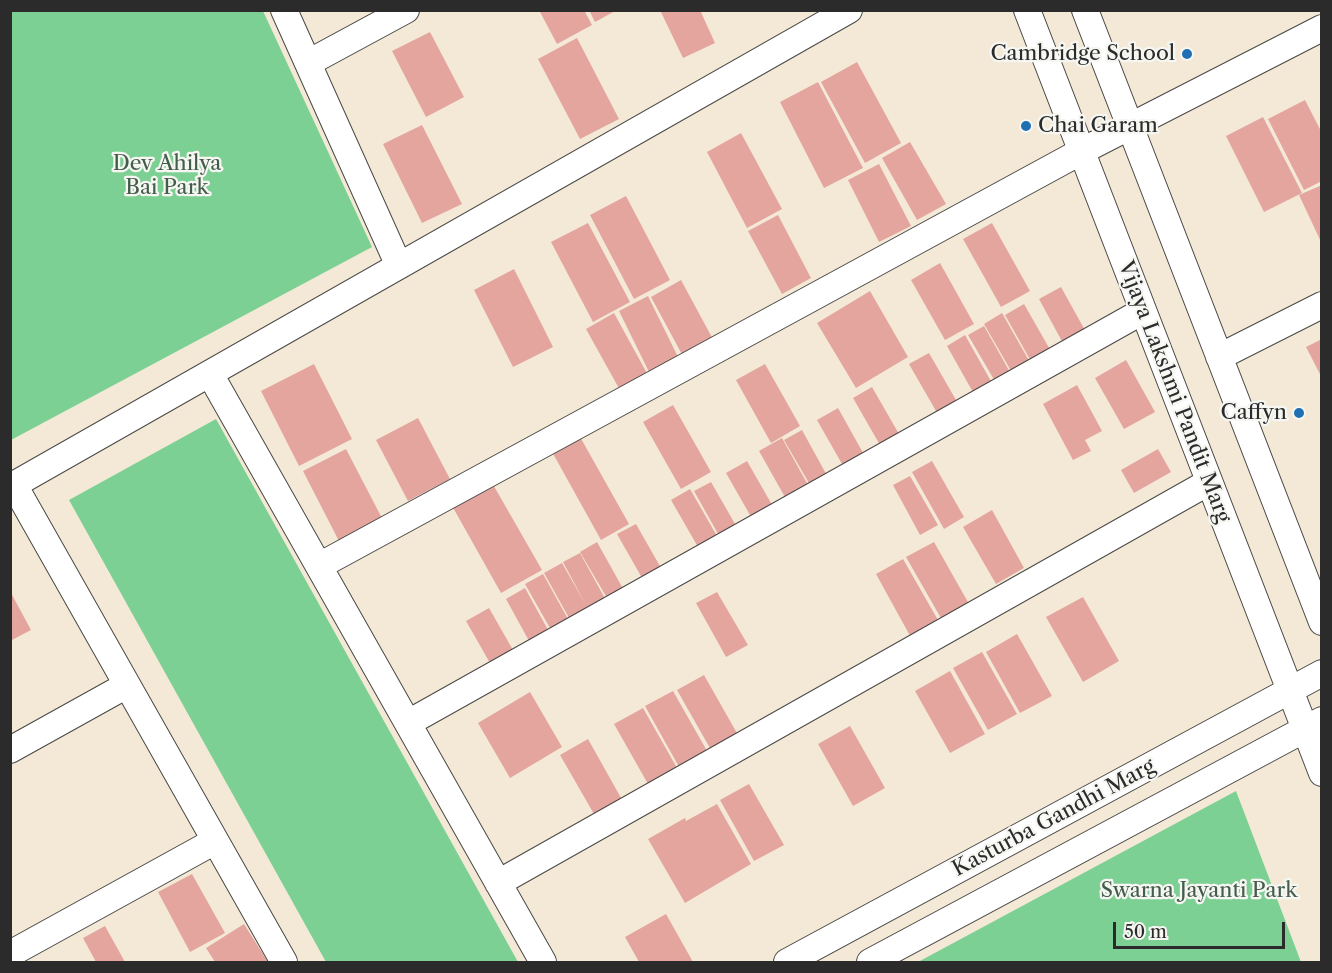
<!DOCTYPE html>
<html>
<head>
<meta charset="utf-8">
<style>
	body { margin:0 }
	#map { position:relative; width:1332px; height:973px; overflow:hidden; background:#f3e9d6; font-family:"Libre Caslon Text",serif }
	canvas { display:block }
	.frame { position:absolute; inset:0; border:12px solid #2b2b2b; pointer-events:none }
	.scale { position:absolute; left:1113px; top:922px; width:172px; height:27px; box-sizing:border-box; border:3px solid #2b2b2b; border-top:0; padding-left:8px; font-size:18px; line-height:21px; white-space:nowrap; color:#2b2b2b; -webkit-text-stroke:4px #f6f6f2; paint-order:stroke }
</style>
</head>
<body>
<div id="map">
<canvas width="1332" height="973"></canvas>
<div class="frame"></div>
<div class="scale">50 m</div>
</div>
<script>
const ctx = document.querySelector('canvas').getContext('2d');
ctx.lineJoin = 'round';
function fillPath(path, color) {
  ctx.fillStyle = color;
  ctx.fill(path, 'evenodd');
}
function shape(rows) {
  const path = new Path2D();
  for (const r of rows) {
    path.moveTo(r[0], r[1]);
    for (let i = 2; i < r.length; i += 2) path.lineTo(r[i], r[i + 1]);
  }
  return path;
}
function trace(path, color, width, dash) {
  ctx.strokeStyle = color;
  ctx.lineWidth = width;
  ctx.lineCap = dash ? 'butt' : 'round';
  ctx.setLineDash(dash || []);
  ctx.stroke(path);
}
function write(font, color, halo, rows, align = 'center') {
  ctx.font = font + ' "Libre Caslon Text",serif';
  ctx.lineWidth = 4.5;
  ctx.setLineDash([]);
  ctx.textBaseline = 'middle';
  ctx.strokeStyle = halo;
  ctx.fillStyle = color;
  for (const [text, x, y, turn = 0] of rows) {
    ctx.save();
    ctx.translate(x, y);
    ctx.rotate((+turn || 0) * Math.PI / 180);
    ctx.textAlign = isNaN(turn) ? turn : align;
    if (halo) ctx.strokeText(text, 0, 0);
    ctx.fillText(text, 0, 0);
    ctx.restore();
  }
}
fillPath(shape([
	[11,10,263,11,372,247,11,440],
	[216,419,518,962,326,962,69,500],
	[1236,791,1301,962,918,962]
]), '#7dd093');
fillPath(shape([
	[539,10,584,10,592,25,557,44],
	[589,10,617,10,595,22],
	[660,10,700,10,715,43,683,58],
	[430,32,464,97,426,117,392,51],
	[577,38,619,119,580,139,538,59],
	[857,62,901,143,865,163,821,82],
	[818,82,863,168,824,188,780,102],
	[1305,100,1322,133,1322,181,1304,190,1268,119],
	[1263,117,1302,193,1264,212,1226,136],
	[422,125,462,204,422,223,383,144],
	[741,133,782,209,747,228,707,152],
	[910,142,946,204,917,220,882,158],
	[879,164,911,226,879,242,848,180],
	[1322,185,1322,244,1299,195],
	[626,196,670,280,634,299,590,215],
	[778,215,811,278,782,294,748,231],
	[588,223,630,302,593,322,551,242],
	[992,223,1030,291,1001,307,963,239],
	[940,263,974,324,945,340,911,280],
	[514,269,553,347,513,367,474,290],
	[681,280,715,343,685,360,651,297],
	[1061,287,1086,332,1064,345,1039,299],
	[870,291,908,357,856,388,817,323],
	[648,296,680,361,651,376,619,311],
	[1024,304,1052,353,1032,363,1005,315],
	[614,313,649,377,621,392,586,329],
	[1002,313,1032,366,1014,376,984,324],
	[984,326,1011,374,996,383,968,335],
	[965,335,992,383,974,394,947,346],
	[1322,339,1322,378,1306,347],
	[929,353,960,407,940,418,909,364],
	[1126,360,1155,412,1124,429,1095,378],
	[314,364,352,439,299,466,261,391],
	[765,364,800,426,771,443,736,380],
	[1077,385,1102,431,1085,440,1091,451,1073,460,1043,404],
	[872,387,903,441,884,452,853,398],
	[673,405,711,472,681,489,643,422],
	[838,408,867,460,846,471,817,420],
	[418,418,450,479,408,501,376,440],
	[802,430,830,481,813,490,784,440],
	[579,435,629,524,601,540,551,450],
	[782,438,813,494,790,506,759,451],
	[346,449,384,522,341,545,303,471],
	[1158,449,1171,472,1134,493,1121,470],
	[747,461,775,510,754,522,726,473],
	[932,461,964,517,944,529,912,472],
	[910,476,938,525,920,535,893,485],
	[491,481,542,570,501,593,451,504],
	[711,482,739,531,722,541,694,491],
	[690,489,721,543,702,554,671,500],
	[992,510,1024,568,996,584,963,527],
	[636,524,665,575,646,585,617,534],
	[597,542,626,594,610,603,580,552],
	[934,542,973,611,946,627,906,557],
	[580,553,608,604,573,625,544,573,562,563,586,605,563,562],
	[903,559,942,627,914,643,876,574],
	[543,574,573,628,555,637,525,584],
	[525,588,553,639,534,650,506,599],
	[10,591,31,630,10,641],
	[717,592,748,645,726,657,696,603],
	[1083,597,1119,661,1083,682,1046,617],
	[489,608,517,657,494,670,466,621],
	[1017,634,1052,696,1020,713,986,652],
	[982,652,1017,714,988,730,953,668],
	[950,671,985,734,950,753,915,691],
	[704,675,742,742,715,757,677,690],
	[673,691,711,758,683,774,645,706],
	[530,692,562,747,510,778,478,723],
	[643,708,681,775,652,791,614,724],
	[850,726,885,788,853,806,818,744],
	[588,739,625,805,598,821,560,755],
	[749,784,784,845,754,861,720,800],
	[717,804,751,864,685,903,648,839,685,818,686,821],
	[192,874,225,933,190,952,158,892],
	[666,914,693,962,639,962,625,937],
	[244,924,268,962,215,962,206,948],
	[105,926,125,962,96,962,83,938]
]), '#e5a59f');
const minor = shape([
	[284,10,399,266],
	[1027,10,1322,773],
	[1085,10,1322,622],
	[308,63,406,10],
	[1219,357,1322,305],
	[210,374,543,962],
	[14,485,284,962],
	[10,487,849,10],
	[319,566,1082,151,1322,28],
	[408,723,1143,311],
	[10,750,127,685],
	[498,883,1209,482],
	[10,954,215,841],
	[787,962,1322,673],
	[870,962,1322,720]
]);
trace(minor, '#494845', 28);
trace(minor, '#fff', 26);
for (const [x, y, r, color] of [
	[1187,54,6,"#1f6fb2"],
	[1026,126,6,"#1f6fb2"],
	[1299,413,6,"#1f6fb2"]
]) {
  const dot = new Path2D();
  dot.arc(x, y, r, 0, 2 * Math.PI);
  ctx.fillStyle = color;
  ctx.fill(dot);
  trace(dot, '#f6f6f2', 2);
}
write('21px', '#2b2b2b', '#f6f6f2', [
	["Cambridge School",1175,54],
	["Chai Garam",1038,126,"left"],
	["Caffyn",1287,413]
], 'right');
write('21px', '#445d4a', '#f6f6f2', [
	["Dev Ahilya",167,164],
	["Bai Park",167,188],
	["Swarna Jayanti Park",1199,891]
]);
write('21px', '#2b2b2b', '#f6f6f2', [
	["Vijaya Lakshmi Pandit Marg",1174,392,69],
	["Kasturba Gandhi Marg",1054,818,-28]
]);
</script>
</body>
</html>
